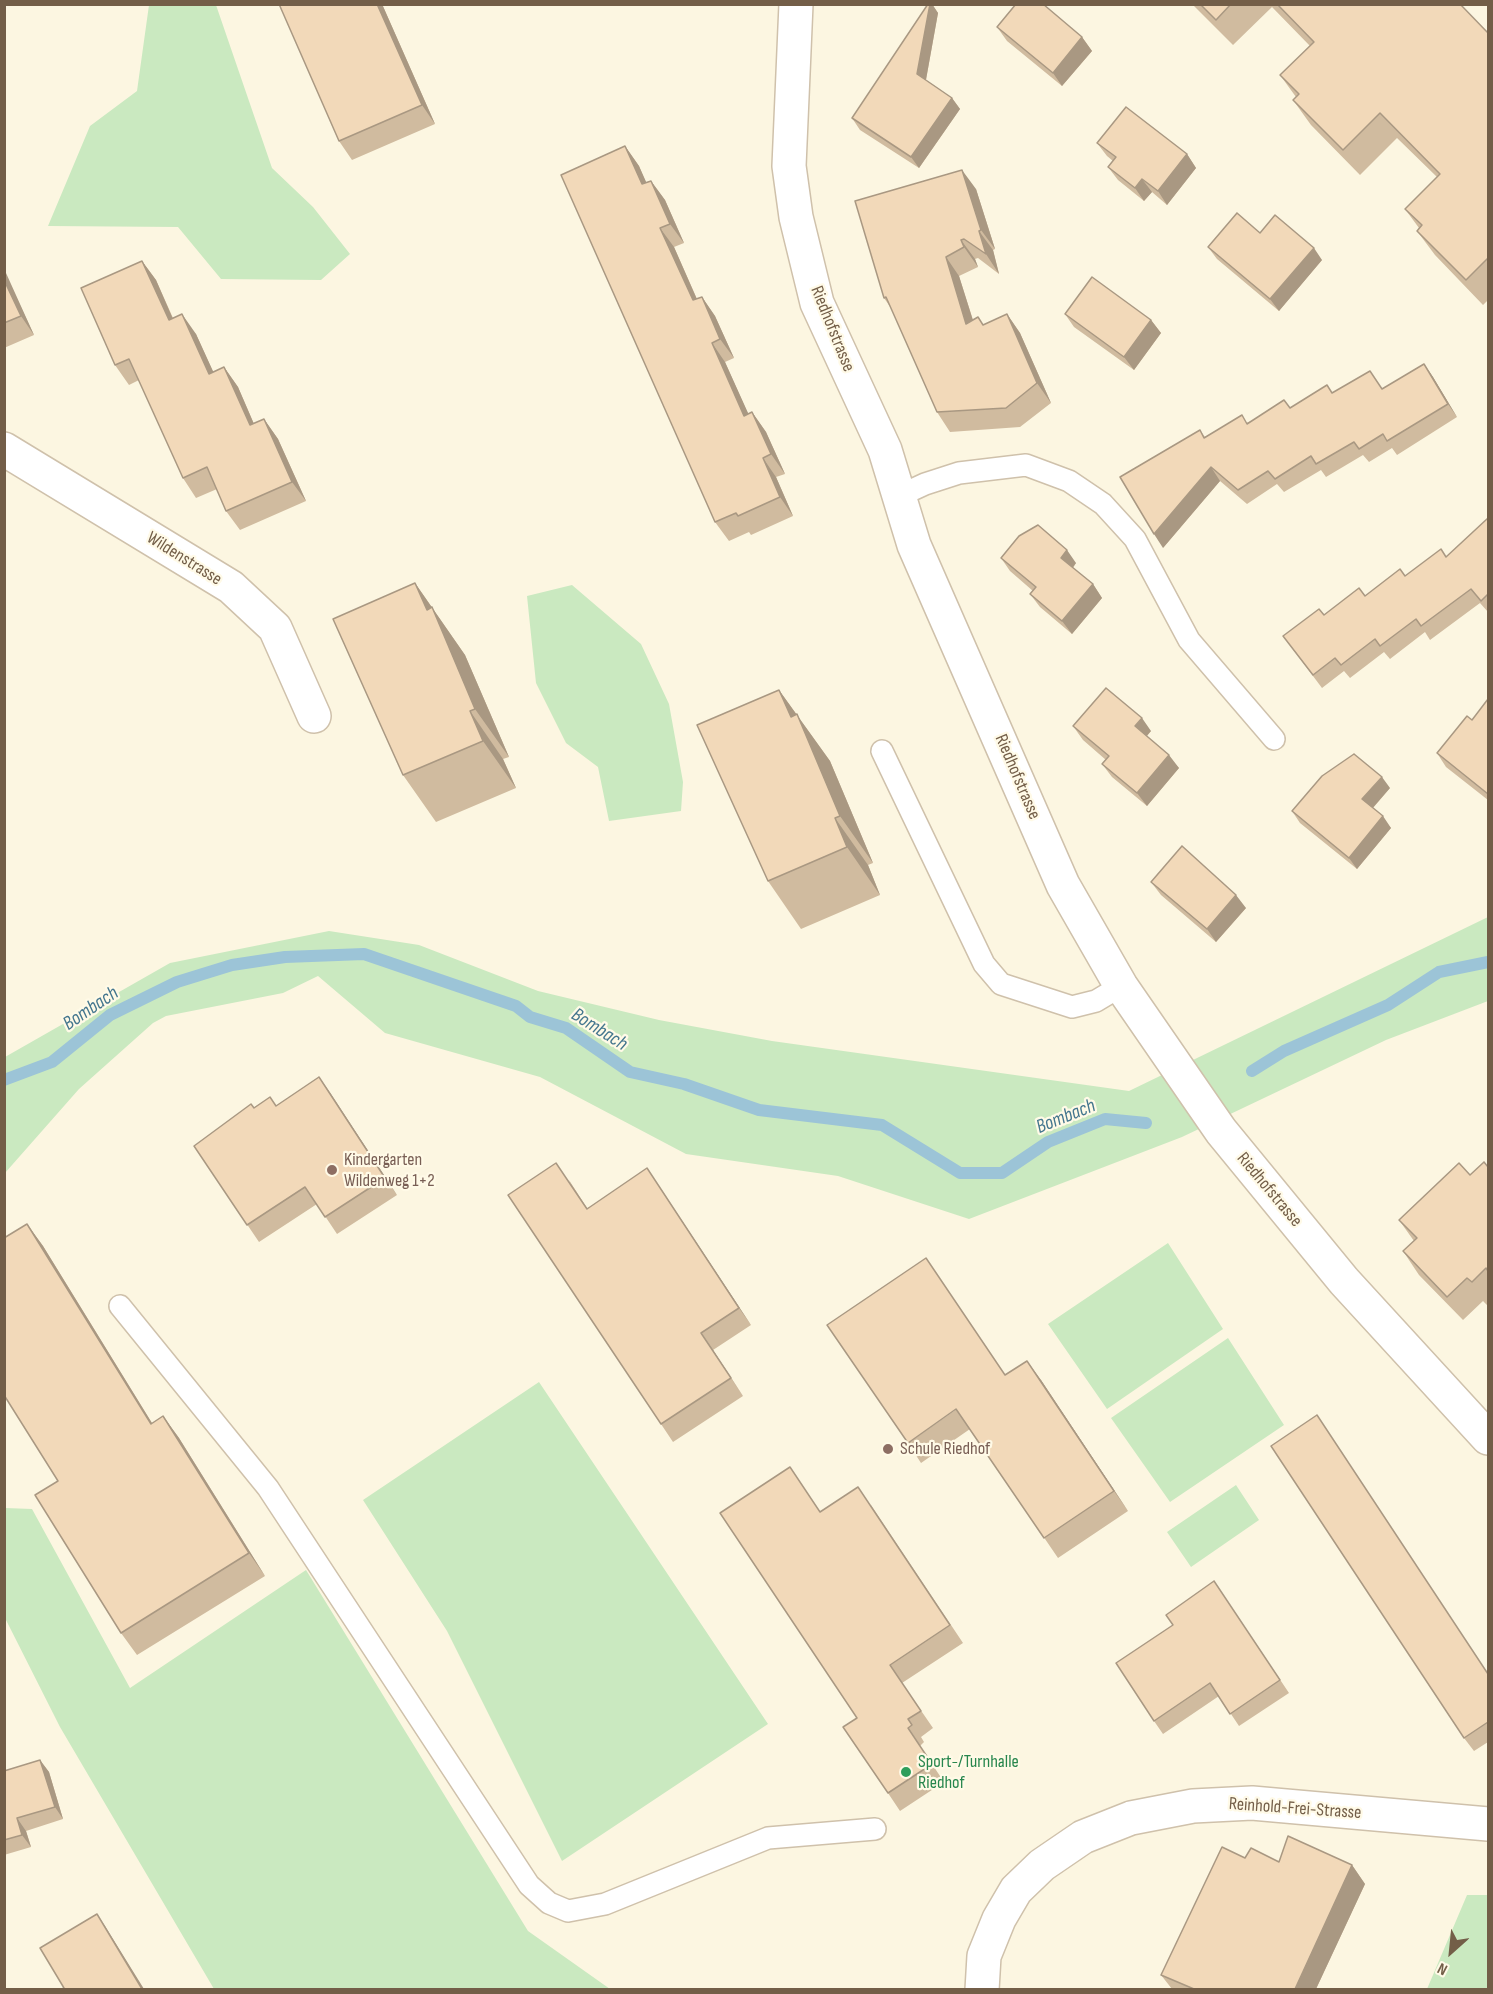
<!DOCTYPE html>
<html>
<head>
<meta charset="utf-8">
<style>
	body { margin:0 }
	#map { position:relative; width:1493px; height:1994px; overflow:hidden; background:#fcf6e1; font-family:"Sofia Sans Condensed",sans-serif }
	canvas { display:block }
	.frame { position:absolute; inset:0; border:6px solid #735e48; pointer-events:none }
	.north { position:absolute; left:1421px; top:1922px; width:60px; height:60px; -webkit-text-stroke:4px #fffae7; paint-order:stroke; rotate:207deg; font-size:16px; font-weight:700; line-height:24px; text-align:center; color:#735e48 }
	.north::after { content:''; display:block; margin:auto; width:21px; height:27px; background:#735e48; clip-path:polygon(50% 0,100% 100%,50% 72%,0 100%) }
</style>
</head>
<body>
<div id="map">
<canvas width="1493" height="1994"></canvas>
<div class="frame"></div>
<div class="north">N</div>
</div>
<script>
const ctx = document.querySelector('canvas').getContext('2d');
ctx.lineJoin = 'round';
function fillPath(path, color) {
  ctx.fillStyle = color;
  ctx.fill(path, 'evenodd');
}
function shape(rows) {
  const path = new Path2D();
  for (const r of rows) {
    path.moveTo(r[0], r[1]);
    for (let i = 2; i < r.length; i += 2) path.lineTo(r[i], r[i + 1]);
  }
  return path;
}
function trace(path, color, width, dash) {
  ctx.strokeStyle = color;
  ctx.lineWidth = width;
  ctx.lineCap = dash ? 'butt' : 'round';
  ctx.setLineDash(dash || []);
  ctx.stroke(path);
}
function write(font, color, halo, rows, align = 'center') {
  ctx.font = font + ' "Sofia Sans Condensed",sans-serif';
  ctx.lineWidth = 4.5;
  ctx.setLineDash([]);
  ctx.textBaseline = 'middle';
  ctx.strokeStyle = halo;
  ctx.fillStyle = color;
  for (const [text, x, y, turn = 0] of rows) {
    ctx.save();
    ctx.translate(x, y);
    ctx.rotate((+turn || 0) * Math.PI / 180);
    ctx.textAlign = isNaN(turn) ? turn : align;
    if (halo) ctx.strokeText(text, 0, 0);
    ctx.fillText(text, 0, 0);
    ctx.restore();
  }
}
fillPath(shape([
	[149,5,216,5,272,168,313,207,350,254,321,280,221,279,178,227,48,226,90,126,137,91],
	[572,585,641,644,669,704,683,782,681,811,609,821,598,767,566,743,536,683,527,596],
	[1488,917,1488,1001,1386,1040,1182,1137,969,1219,838,1176,686,1154,540,1077,385,1033,318,976,283,993,166,1016,153,1023,79,1089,5,1173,5,1057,170,963,329,931,419,945,538,991,659,1020,772,1041,1129,1091],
	[1168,1243,1223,1329,1107,1409,1048,1324],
	[1228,1338,1284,1425,1170,1502,1111,1418],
	[539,1382,768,1724,562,1861,447,1631,363,1500],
	[1236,1485,1259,1520,1191,1567,1167,1532],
	[5,1508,32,1509,130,1688,306,1570,528,1931,610,1989,214,1989,60,1727,5,1618],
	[1467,1895,1488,1895,1488,1989,1427,1989]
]), '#cae9c0');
trace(shape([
	[1252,1071,1284,1051,1388,1005,1439,972,1488,962],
	[4,1080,52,1062,110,1015,177,982,232,965,285,957,364,954,516,1006,530,1017,566,1028,630,1072,684,1084,759,1110,882,1125,960,1173,1002,1173,1048,1142,1105,1119,1146,1123]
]), '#9cc4d7', 12);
const service = shape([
	[899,496,925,484,959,473,1026,465,1069,481,1103,504,1135,539,1189,640,1274,739],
	[882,751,984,964,1001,984,1072,1007,1096,1001,1121,986],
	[120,1306,268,1488,529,1885,549,1903,568,1911,605,1904,768,1838,875,1829]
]);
const minor = shape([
	[796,4,789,166,796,217,817,303,885,450,914,545,1063,885,1121,986,1221,1131,1344,1281,1488,1438],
	[4,449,231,587,275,628,314,716],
	[982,1990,984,1956,999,1919,1016,1890,1042,1865,1083,1837,1131,1818,1193,1806,1252,1803,1488,1824]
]);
trace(service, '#cfc1ab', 24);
trace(minor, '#cfc1ab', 36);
trace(service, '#fff', 21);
trace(minor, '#fff', 33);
fillPath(shape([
	[279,4,382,4,435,124,352,160,339,141],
	[928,4,932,4,938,13,926,80,952,98,960,109,919,168,860,130,852,118],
	[1192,4,1460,4,1488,33,1488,300,1483,305,1435,255,1417,231,1419,228,1405,209,1437,177,1397,138,1360,175,1311,125,1293,100,1296,97,1280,75,1310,46,1272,7,1233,45],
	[997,27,1082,37,1092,51,1062,86,1007,41],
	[1097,143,1187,154,1196,168,1167,205,1152,192,1144,201,1118,180,1108,167,1113,161,1107,156],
	[625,146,639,166,646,183,651,181,665,200,684,243,674,247,697,299,702,297,715,316,734,358,725,362,748,414,752,412,766,432,785,474,776,477,793,516,751,535,749,532,729,541,715,522],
	[976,189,995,249,993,250,999,274,978,258,975,259,978,267,959,276,973,320,983,325,1007,314,1020,333,1051,403,1020,427,950,432,937,412,891,308,884,298],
	[1260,233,1322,260,1279,311,1217,259,1208,247],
	[142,261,156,280,173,318,196,334,213,372,224,367,238,387,254,424,264,419,278,439,306,501,240,530,226,511,217,489,196,498,183,478,139,380,129,385,115,365],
	[4,271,34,335,4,348],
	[1065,314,1151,320,1161,333,1134,370,1074,327],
	[1424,364,1433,377,1457,417,1397,455,1392,448,1369,462,1363,455,1326,477,1321,470,1284,492,1277,484,1247,504,1220,481,1163,548,1200,430,1205,437,1333,393,1382,389],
	[1488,518,1488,612,1480,603,1430,640,1425,632,1390,659,1384,652,1350,678,1344,671,1322,688,1283,636,1324,615,1446,557],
	[1001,558,1076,563,1073,568,1093,584,1102,598,1072,634,1040,607,1030,594,1033,591,1010,571],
	[415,583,465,655,509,757,503,759,516,788,436,822,403,775],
	[779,690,830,761,873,863,868,865,880,895,801,929,768,881],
	[1488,699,1488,800,1446,767,1437,753,1472,720],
	[1073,726,1151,731,1147,736,1179,768,1147,806,1112,777,1102,764,1106,760,1083,740],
	[1390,788,1373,808,1391,828,1357,869,1300,823,1292,811],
	[1151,882,1246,908,1216,942,1161,895],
	[319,1077,397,1195,337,1234,317,1204,259,1242,194,1146,270,1097,276,1106],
	[1488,1167,1488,1306,1483,1301,1463,1320,1419,1275,1403,1251,1414,1241,1399,1220,1470,1175],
	[569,1180,587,1208,659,1186,751,1325,713,1350,743,1396,673,1442,661,1424],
	[27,1224,43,1246,152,1423,163,1416,179,1438,265,1576,137,1655,121,1633,58,1481],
	[1006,1375,1041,1380,1128,1511,1058,1558,970,1429,921,1463,908,1443],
	[790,1467,820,1512,871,1505,963,1643,902,1683,933,1728,921,1737,924,1742,920,1746,944,1782,900,1811,888,1793,857,1718],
	[1214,1581,1289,1693,1239,1726,1219,1696,1163,1734,1154,1721,1173,1625],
	[1488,1673,1488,1742,1474,1751,1464,1738],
	[40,1760,49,1772,63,1819,26,1831,31,1847,4,1855,4,1771],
	[1245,1858,1279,1862,1352,1865,1365,1884,1316,1989,1172,1989,1161,1975]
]), '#d0bb9f');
fillPath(shape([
	[377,4,382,4,435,124,422,105],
	[930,4,932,4,938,13,925,85,917,74],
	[1082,37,1092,51,1062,86,1053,73],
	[952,98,960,109,919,168,911,157],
	[625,146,639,166,656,204,642,184],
	[1187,154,1196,168,1167,205,1158,191],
	[962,170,976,189,995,249,981,230],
	[1142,179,1152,192,1144,201,1135,188],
	[651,181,665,200,684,243,670,224],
	[660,228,674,247,706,320,693,300],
	[979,231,993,250,999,274,986,254],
	[961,240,975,259,978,267,964,247],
	[1314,248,1322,260,1279,311,1270,299],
	[946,257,959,276,980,343,966,324],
	[142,261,156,280,182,340,169,320],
	[4,271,6,273,34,335,21,316,4,280],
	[702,297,715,316,734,358,720,339],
	[182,314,196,334,223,393,209,374],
	[1007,314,1020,333,1051,403,1037,383],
	[1151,320,1161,333,1134,370,1124,357],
	[712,343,725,362,758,435,744,416],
	[1424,364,1433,377,1457,417,1448,404],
	[224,367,238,387,263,445,250,425],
	[752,412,766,432,785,474,771,454],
	[264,419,278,439,306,501,292,482],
	[763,458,776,477,793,516,780,497],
	[1211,467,1220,481,1163,548,1154,534],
	[1067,550,1076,563,1070,571,1061,558],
	[415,583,465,655,509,757,475,709,427,610],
	[1093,584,1102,598,1072,634,1062,621],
	[779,690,830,761,873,863,840,816,791,717],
	[470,711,503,759,516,788,483,741],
	[1142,718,1151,731,1144,739,1135,726],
	[1169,755,1179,768,1147,806,1137,793],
	[1382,777,1390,788,1370,811,1362,799],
	[1383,816,1391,828,1357,869,1349,858],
	[835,818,868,865,880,895,847,847],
	[1236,895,1246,908,1216,942,1207,929],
	[319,1077,331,1094,397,1195,385,1178],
	[647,1168,659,1186,751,1325,739,1308],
	[27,1224,43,1246,166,1446,151,1424],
	[701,1333,713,1350,743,1396],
	[1027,1361,1041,1380,1128,1511,1114,1491],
	[163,1416,179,1438,265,1576,249,1553],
	[40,1760,49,1772,63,1819,55,1807],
	[17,1818,26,1831,31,1847,22,1835],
	[1352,1865,1365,1884,1316,1989,1295,1989],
	[97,1914,105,1926,144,1989,142,1989]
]), '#a99882');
const building = shape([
	[279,4,377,4,422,105,339,141,279,4],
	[928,4,930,4,917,74,952,98,911,157,852,118,928,4],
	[1016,4,1043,4,1082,37,1053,73,997,27,1016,4],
	[1200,4,1231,4,1216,20,1200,4],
	[1277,4,1460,4,1488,33,1488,258,1466,280,1417,231,1422,225,1405,209,1440,174,1380,113,1343,150,1293,100,1299,94,1280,75,1314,42,1277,4],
	[1126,107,1187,154,1158,191,1142,179,1135,188,1108,167,1116,157,1097,143,1126,107],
	[625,146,642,184,651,181,670,224,660,228,693,300,702,297,720,339,712,343,744,416,752,412,771,454,763,458,780,497,738,516,736,513,715,522,561,175,625,146],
	[962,170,981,230,979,231,986,254,964,239,961,240,964,247,946,257,966,324,978,317,983,325,1007,314,1037,383,1006,408,937,412,886,297,884,298,855,201,962,170],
	[1237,213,1260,233,1275,215,1314,248,1270,299,1208,247,1237,213],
	[142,261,169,320,182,314,209,374,224,367,250,425,264,419,292,482,226,511,207,467,183,478,129,359,115,365,81,288,142,261],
	[1092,277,1151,320,1124,357,1065,314,1092,277],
	[4,280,21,316,4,323,4,280],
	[1424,364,1448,404,1387,441,1383,434,1359,449,1354,442,1316,464,1311,456,1275,479,1268,471,1238,490,1211,467,1154,534,1120,477,1200,430,1204,438,1242,415,1247,424,1284,400,1290,408,1327,385,1332,393,1370,371,1382,389,1424,364],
	[1488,518,1488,594,1481,601,1471,589,1421,626,1416,619,1380,646,1375,639,1341,665,1335,658,1313,675,1283,636,1319,609,1324,615,1359,588,1365,596,1400,569,1405,576,1441,549,1446,557,1488,518],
	[1038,525,1067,550,1061,558,1093,584,1062,621,1030,594,1036,587,1001,558,1019,536,1038,525],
	[415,583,427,610,432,607,475,709,470,711,483,741,403,775,333,619,415,583],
	[1106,688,1142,718,1135,726,1169,755,1137,793,1102,764,1109,756,1073,726,1106,688],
	[779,690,791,717,797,714,840,816,835,818,847,847,768,881,697,725,779,690],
	[1488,699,1488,794,1437,753,1467,716,1472,720,1488,699],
	[1354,754,1382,777,1362,799,1383,816,1349,858,1292,811,1322,776,1354,754],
	[1182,846,1236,895,1207,929,1151,882,1182,846],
	[319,1077,385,1178,325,1217,305,1187,247,1225,194,1146,251,1104,254,1108,270,1097,276,1106,319,1077],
	[1484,1162,1488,1167,1488,1271,1486,1268,1472,1282,1467,1278,1447,1297,1403,1251,1417,1238,1399,1220,1459,1163,1470,1175,1484,1162],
	[556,1163,587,1209,647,1168,739,1308,701,1333,731,1378,661,1424,508,1195,556,1163],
	[27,1224,151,1424,163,1416,249,1553,121,1633,35,1495,58,1481,4,1395,4,1238,27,1224],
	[926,1258,1005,1375,1027,1361,1114,1491,1044,1538,956,1409,908,1443,827,1325,926,1258],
	[1317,1415,1488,1674,1488,1722,1464,1738,1271,1446,1317,1415],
	[790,1467,820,1512,858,1487,950,1625,890,1665,921,1711,908,1719,912,1725,908,1728,932,1764,888,1793,843,1727,857,1718,720,1513,790,1467],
	[1214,1581,1280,1680,1230,1714,1210,1683,1154,1721,1116,1663,1173,1625,1166,1615,1214,1581],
	[40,1760,55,1807,17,1818,22,1835,4,1840,4,1771,40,1760],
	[1288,1836,1352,1865,1295,1989,1194,1989,1161,1975,1222,1847,1245,1858,1251,1848,1279,1862,1288,1836],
	[97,1914,142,1989,62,1989,64,1988,40,1948,97,1914]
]);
fillPath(building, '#f2d9b9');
trace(building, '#a99882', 1.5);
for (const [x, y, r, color] of [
	[332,1170,6,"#8d6e63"],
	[888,1449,6,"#8d6e63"],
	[906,1772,6,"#2e9e5b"]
]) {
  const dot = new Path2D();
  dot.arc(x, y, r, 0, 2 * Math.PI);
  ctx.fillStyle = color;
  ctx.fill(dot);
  trace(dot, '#fffae7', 2);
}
write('18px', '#735e48', '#fffae7', [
	["Riedhofstrasse",832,329,68],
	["Wildenstrasse",184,559,32],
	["Riedhofstrasse",1017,777,67],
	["Riedhofstrasse",1269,1190,50],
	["Reinhold-Frei-Strasse",1295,1809,4]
]);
write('18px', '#785e54', '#fffae7', [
	["Kindergarten",344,1160],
	["Wildenweg 1+2",344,1181],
	["Schule Riedhof",900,1449]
], 'left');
write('18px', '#27864d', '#fffae7', [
	["Sport-/Turnhalle",918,1762],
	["Riedhof",918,1783]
], 'left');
write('italic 20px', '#44768e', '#fffae7', [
	["Bombach",91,1009,-34],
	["Bombach",599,1030,32],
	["Bombach",1066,1117,-22]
]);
</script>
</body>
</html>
